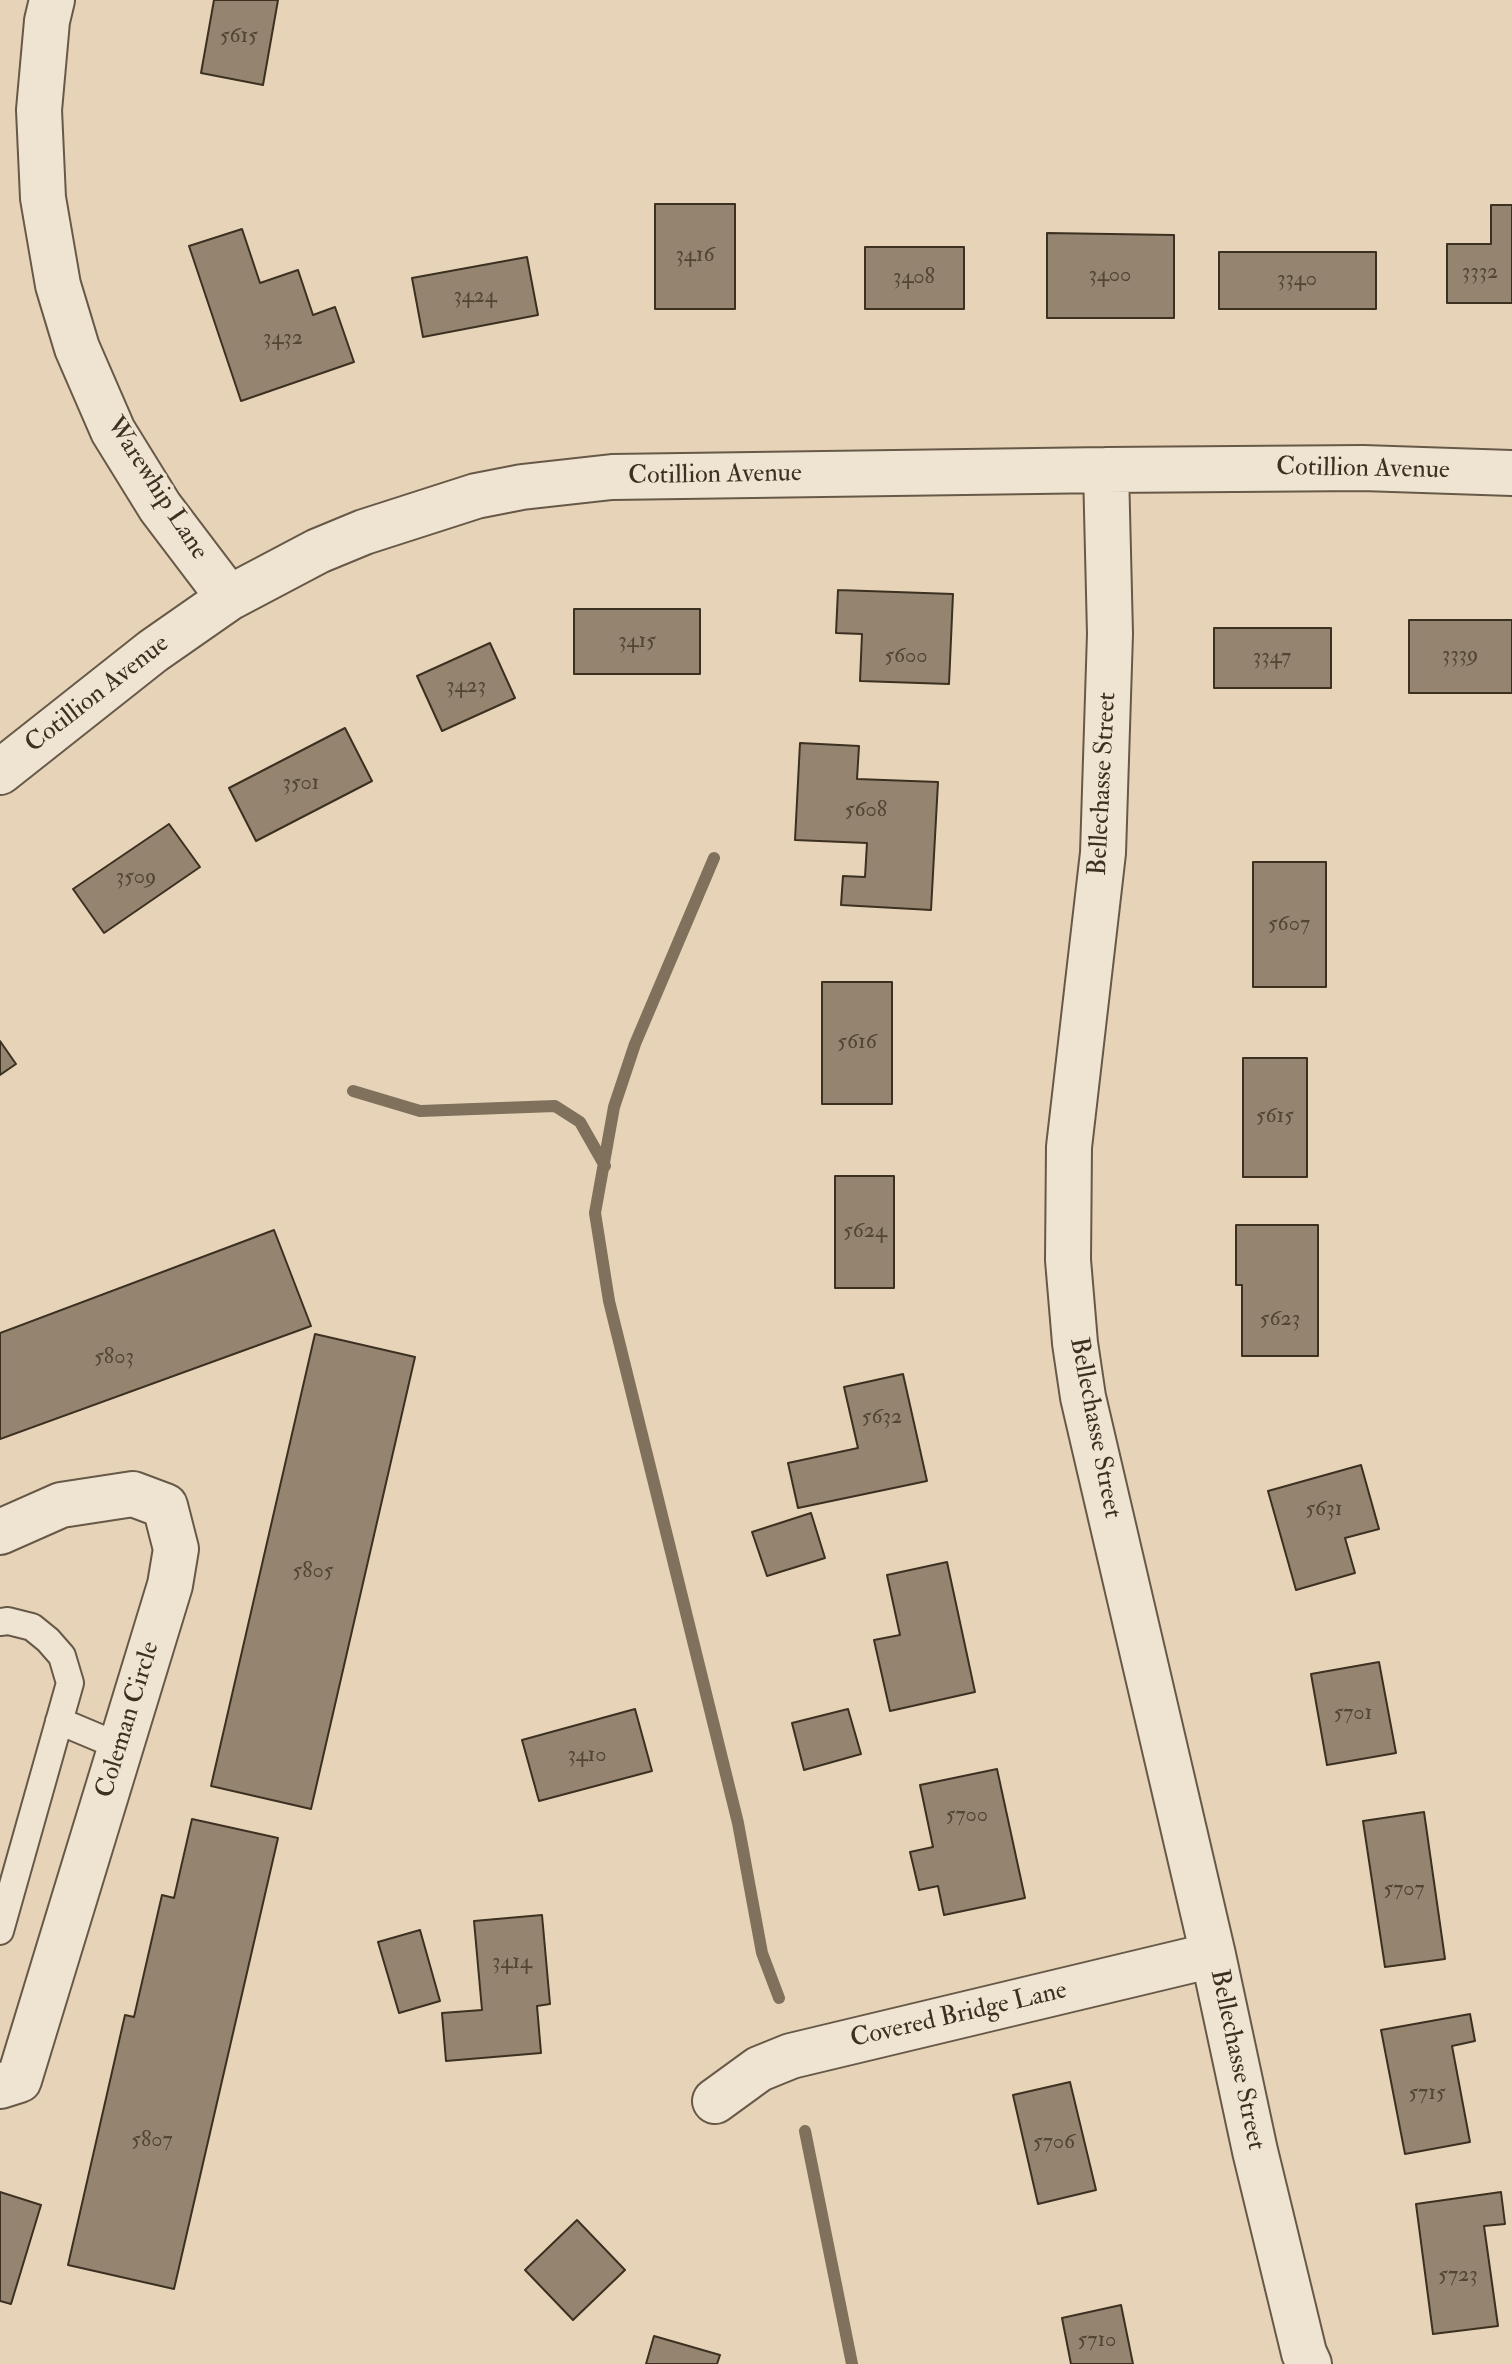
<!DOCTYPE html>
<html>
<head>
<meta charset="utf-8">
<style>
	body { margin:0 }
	canvas { display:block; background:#e7d4b8 }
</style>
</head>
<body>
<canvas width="1512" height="2364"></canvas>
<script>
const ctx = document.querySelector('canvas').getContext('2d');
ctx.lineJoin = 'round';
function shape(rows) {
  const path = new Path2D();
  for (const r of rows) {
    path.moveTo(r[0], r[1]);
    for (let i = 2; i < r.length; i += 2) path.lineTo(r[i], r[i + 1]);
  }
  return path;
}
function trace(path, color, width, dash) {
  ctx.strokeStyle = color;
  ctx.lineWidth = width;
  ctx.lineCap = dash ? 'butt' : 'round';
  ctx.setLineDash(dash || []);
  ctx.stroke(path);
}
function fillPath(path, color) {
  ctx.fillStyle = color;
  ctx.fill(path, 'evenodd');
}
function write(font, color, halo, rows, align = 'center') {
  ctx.font = font + ' "IM FELL Double Pica",serif';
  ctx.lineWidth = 7;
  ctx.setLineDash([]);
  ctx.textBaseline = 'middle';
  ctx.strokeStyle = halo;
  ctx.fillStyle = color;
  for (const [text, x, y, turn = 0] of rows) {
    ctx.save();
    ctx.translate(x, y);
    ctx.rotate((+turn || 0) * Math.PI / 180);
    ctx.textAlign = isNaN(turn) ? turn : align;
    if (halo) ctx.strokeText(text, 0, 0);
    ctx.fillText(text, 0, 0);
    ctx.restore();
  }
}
trace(shape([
	[714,858,635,1044,614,1107,595,1213,609,1301,738,1823,762,1953,779,1998],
	[353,1091,420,1111,555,1106,580,1122,605,1166],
	[805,2131,852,2364]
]), '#80715d', 12);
const building = shape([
	[214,0,278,0,263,85,201,73,214,0],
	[655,204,735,204,735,309,655,309,655,204],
	[1491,205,1512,205,1512,303,1447,303,1447,244,1491,244,1491,205],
	[242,229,260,283,298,270,313,315,335,307,354,362,241,401,189,246,242,229],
	[1047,233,1174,235,1174,318,1047,318,1047,233],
	[865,247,964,247,964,309,865,309,865,247],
	[1219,252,1376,252,1376,309,1219,309,1219,252],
	[527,257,538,315,423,337,412,278,527,257],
	[838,590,953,594,949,684,860,681,862,634,836,633,838,590],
	[574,609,700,609,700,674,574,674,574,609],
	[1409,620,1512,620,1512,693,1409,693,1409,620],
	[1214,628,1331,628,1331,688,1214,688,1214,628],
	[490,643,515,698,442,731,417,676,490,643],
	[345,728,372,781,256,841,229,788,345,728],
	[800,743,859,746,857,779,938,782,931,910,841,905,843,876,865,877,867,843,795,840,800,743],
	[169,824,200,867,104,933,73,889,169,824],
	[1253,862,1326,862,1326,987,1253,987,1253,862],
	[822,982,892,982,892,1104,822,1104,822,982],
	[0,1041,16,1064,0,1075,0,1041],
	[1243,1058,1307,1058,1307,1177,1243,1177,1243,1058],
	[835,1176,894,1176,894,1288,835,1288,835,1176],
	[1236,1225,1318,1225,1318,1356,1242,1356,1242,1285,1236,1285,1236,1225],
	[274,1230,311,1326,0,1439,0,1333,274,1230],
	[315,1334,415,1357,311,1809,211,1786,315,1334],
	[903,1374,927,1481,798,1508,788,1463,858,1448,844,1387,903,1374],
	[1361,1465,1379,1529,1345,1538,1355,1573,1296,1590,1268,1491,1361,1465],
	[811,1513,825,1558,767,1576,752,1532,811,1513],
	[947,1562,975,1692,890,1711,874,1640,900,1635,887,1575,947,1562],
	[1379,1662,1396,1753,1327,1765,1311,1674,1379,1662],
	[635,1709,652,1771,539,1801,522,1740,635,1709],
	[848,1709,861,1754,804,1770,792,1723,848,1709],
	[997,1769,1025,1898,944,1915,938,1886,919,1890,910,1852,933,1847,920,1785,997,1769],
	[1424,1812,1445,1959,1385,1967,1363,1821,1424,1812],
	[192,1819,278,1838,174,2289,68,2265,125,2015,134,2017,162,1895,174,1898,192,1819],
	[542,1915,550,2004,537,2006,541,2053,446,2061,442,2013,482,2010,474,1921,542,1915],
	[420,1930,440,2001,399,2013,378,1942,420,1930],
	[1470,2014,1475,2041,1452,2046,1470,2142,1405,2154,1381,2030,1470,2014],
	[1070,2082,1096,2190,1038,2204,1013,2095,1070,2082],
	[0,2192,41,2205,11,2304,0,2301,0,2192],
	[1501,2192,1505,2224,1484,2226,1498,2326,1433,2334,1416,2204,1501,2192],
	[577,2220,625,2270,573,2320,525,2270,577,2220],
	[1121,2305,1133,2364,1071,2364,1062,2318,1121,2305],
	[654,2336,720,2355,717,2364,646,2364,654,2336]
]);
fillPath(building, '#958570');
trace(building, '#3c3021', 2);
const service = shape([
	[0,1622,8,1621,32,1627,48,1640,62,1656,70,1683,0,1931],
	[59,1721,121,1747]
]);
const minor = shape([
	[52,0,47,21,39,110,43,198,58,285,77,348,113,431,160,507,229,598],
	[1106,470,1110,634,1103,853,1069,1147,1068,1260,1075,1343,1083,1397,1213,1955,1255,2151,1304,2353,1309,2364],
	[0,772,153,651,229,598,318,551,364,532,476,496,522,487,612,477,1106,470,1363,468,1512,473],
	[0,1532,61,1505,133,1494,165,1506,176,1549,170,1585,19,2080,0,2086],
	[715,2101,759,2069,791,2056,1213,1955]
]);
trace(service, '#675947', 30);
trace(minor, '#675947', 48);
trace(service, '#efe3d1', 26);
trace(minor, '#efe3d1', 44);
write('22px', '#524535', null, [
	["5615",239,37],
	["3416",695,256],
	["3332",1480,273],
	["3400",1110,276],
	["3408",914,278],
	["3340",1297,280],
	["3424",475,297],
	["3432",283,339],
	["3415",637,642],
	["3339",1460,656],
	["5600",906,657],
	["3347",1272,658],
	["3423",466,687],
	["3501",301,784],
	["5608",866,811],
	["3509",136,878],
	["5607",1289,925],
	["5616",857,1043],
	["5615",1275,1117],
	["5624",865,1232],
	["5623",1280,1320],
	["5803",114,1358],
	["5632",882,1418],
	["5631",1324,1510],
	["5805",313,1572],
	["5701",1353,1714],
	["3410",587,1756],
	["5700",967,1816],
	["5707",1404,1890],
	["3414",512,1963],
	["5715",1427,2094],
	["5807",152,2141],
	["5706",1054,2143],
	["5723",1458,2276],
	["5710",1097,2341]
]);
write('26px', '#3c3021', '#efe3d1', [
	["Cotillion Avenue",1363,470,1],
	["Cotillion Avenue",715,476,-1],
	["Warewhip Lane",156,489,57],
	["Cotillion Avenue",98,695,-38],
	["Bellechasse Street",1104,784,-87],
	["Bellechasse Street",1094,1428,79],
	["Coleman Circle",129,1720,-73],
	["Covered Bridge Lane",959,2016,-13],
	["Bellechasse Street",1236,2060,78]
]);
</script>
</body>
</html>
